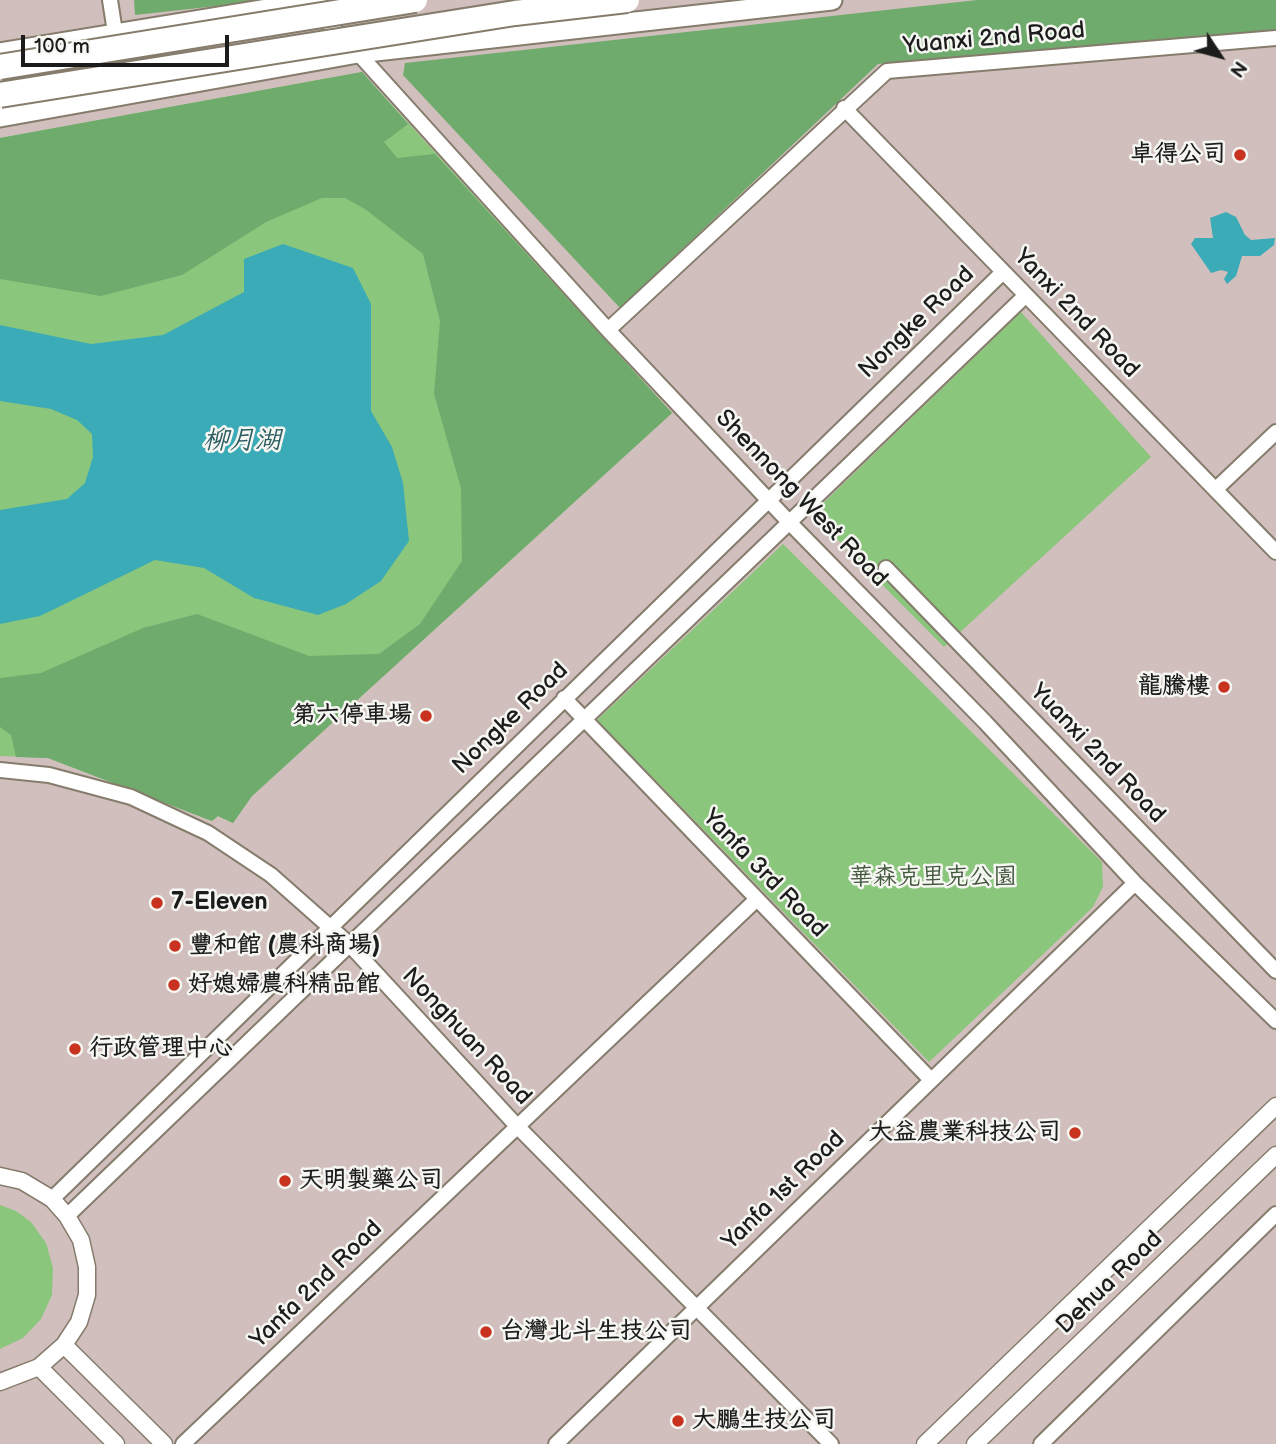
<!DOCTYPE html>
<html>
<head>
<meta charset="utf-8">
<style>
	body { margin:0 }
	#map { position:relative; width:1276px; height:1444px; overflow:hidden; background:#eeddbc; font-family:"Balsamiq Sans",sans-serif }
	canvas { display:block }
	.north { position:absolute; left:1185px; top:21px; width:70px; height:70px; -webkit-text-stroke:5px #f6f6f2; paint-order:stroke; rotate:126deg; font-size:19px; font-weight:700; line-height:28px; text-align:center; color:#1c1c1c }
	.north::after { content:''; display:block; margin:auto; width:24px; height:32px; background:#1c1c1c; clip-path:polygon(50% 0,100% 100%,50% 72%,0 100%) }
	.scale { position:absolute; left:21px; top:35px; width:208px; height:32px; box-sizing:border-box; border:4px solid #1c1c1c; border-top:0; padding-left:9px; font-size:21px; line-height:24px; white-space:nowrap; color:#1c1c1c; -webkit-text-stroke:5px #f6f6f2; paint-order:stroke }
</style>
</head>
<body>
<div id="map">
<canvas width="1276" height="1444"></canvas>
<div class="north">N</div>
<div class="scale">100 m</div>
</div>
<script>
const ctx = document.querySelector('canvas').getContext('2d');
ctx.lineJoin = 'round';
function fillPath(path, color) {
  ctx.fillStyle = color;
  ctx.fill(path, 'evenodd');
}
function shape(rows) {
  const path = new Path2D();
  for (const r of rows) {
    path.moveTo(r[0], r[1]);
    for (let i = 2; i < r.length; i += 2) path.lineTo(r[i], r[i + 1]);
  }
  return path;
}
function trace(path, color, width, dash) {
  ctx.strokeStyle = color;
  ctx.lineWidth = width;
  ctx.lineCap = dash ? 'butt' : 'round';
  ctx.setLineDash(dash || []);
  ctx.stroke(path);
}
function write(font, color, halo, rows, align = 'center') {
  ctx.font = font + ' "Balsamiq Sans","LXGW WenKai TC",sans-serif';
  ctx.lineWidth = 5;
  ctx.setLineDash([]);
  ctx.textBaseline = 'middle';
  ctx.strokeStyle = halo;
  ctx.fillStyle = color;
  for (const [text, x, y, turn = 0] of rows) {
    ctx.save();
    ctx.translate(x, y);
    ctx.rotate((+turn || 0) * Math.PI / 180);
    ctx.textAlign = isNaN(turn) ? turn : align;
    if (halo) ctx.strokeText(text, 0, 0);
    ctx.fillText(text, 0, 0);
    ctx.restore();
  }
}
fillPath(shape([
	[0,0,1276,0,1276,1444,0,1444]
]), '#d1bfbd');
fillPath(shape([
	[362,72,672,413,252,796,233,823,218,816,212,821,48,758,0,756,0,138],
	[1021,312,1151,457,944,647,812,514],
	[783,544,1102,862,1103,887,1093,907,929,1062,597,720],
	[0,1205,16,1211,31,1222,46,1243,53,1268,52,1295,41,1319,23,1338,0,1349]
]), '#8ac67c');
fillPath(shape([
	[134,0,271,0,135,15],
	[977,0,1276,0,1276,30,878,64,620,308,403,75,405,63],
	[362,72,408,124,384,142,397,158,435,154,672,413,252,796,233,823,218,816,212,821,48,758,16,757,11,735,0,727,0,678,41,673,143,628,197,614,309,656,379,654,420,624,462,561,461,488,434,394,440,321,423,254,365,209,345,198,322,198,266,222,182,275,101,296,0,279,0,138]
]), '#6fab6c');
fillPath(shape([
	[1226,212,1236,217,1245,235,1251,240,1275,238,1274,245,1260,256,1242,256,1236,276,1227,284,1224,279,1228,272,1221,270,1211,273,1191,244,1195,238,1213,238,1210,218],
	[283,244,353,268,371,304,371,411,392,447,403,483,409,541,381,581,346,604,318,615,254,598,204,568,155,560,40,616,0,624,0,510,67,499,85,483,93,457,92,434,77,420,51,409,0,401,0,325,91,344,163,335,244,292,244,259]
]), '#3bacb7');
const minor = shape([
	[110,0,115,32],
	[317,13,358,53,608,330,789,522,985,722,1135,883,1276,1021],
	[844,108,1276,552],
	[608,330,887,71,1276,38],
	[1216,489,1276,432],
	[886,568,1276,971],
	[564,698,931,1080],
	[0,770,49,775,131,797,208,833,271,875,349,944,516,1125,831,1444],
	[52,1199,1003,272],
	[67,1216,1025,296],
	[183,1444,757,899],
	[556,1444,1135,883],
	[1041,1444,1276,1214]
]);
const tertiary = shape([
	[0,1176,22,1181,52,1199,67,1216,81,1240,87,1267,87,1295,79,1322,64,1345,39,1367,0,1382],
	[64,1345,164,1444],
	[39,1367,116,1444],
	[925,1444,1276,1106],
	[975,1444,1276,1155]
]);
const secondary = shape([
	[0,53,322,0],
	[0,117,358,53,832,0]
]);
trace(minor, '#857c6c', 18);
trace(tertiary, '#857c6c', 19);
trace(secondary, '#857c6c', 23);
trace(minor, '#fff', 14);
trace(tertiary, '#fff', 16);
trace(secondary, '#fff', 19);
const motorwayBridge = shape([
	[0,67,415,0],
	[0,95,515,13,627,0]
]);
trace(motorwayBridge, '#857c6c', 28, []);
trace(motorwayBridge, '#fff', 24);
for (const [x, y, r, color] of [
	[1240,155,7,"#c8321e"],
	[1224,687,7,"#c8321e"],
	[426,716,7,"#c8321e"],
	[157,903,7,"#c8321e"],
	[175,946,7,"#c8321e"],
	[174,985,7,"#c8321e"],
	[75,1049,7,"#c8321e"],
	[1075,1133,7,"#c8321e"],
	[285,1181,7,"#c8321e"],
	[486,1332,7,"#c8321e"],
	[678,1421,7,"#c8321e"]
]) {
  const dot = new Path2D();
  dot.arc(x, y, r, 0, 2 * Math.PI);
  ctx.fillStyle = color;
  ctx.fill(dot);
  trace(dot, '#f6f6f2', 2.5);
}
write('24px', '#1c1c1c', '#f6f6f2', [
	["Yuanxi 2nd Road",994,39,-5],
	["Yanxi 2nd Road",1076,314,46],
	["Nongke Road",917,323,-44],
	["Shennong West Road",801,499,46],
	["Nongke Road",511,719,-44],
	["Yuanxi 2nd Road",1097,754,46],
	["Yanfa 3rd Road",764,874,46],
	["Nonghuan Road",466,1037,47],
	["Yanfa 1st Road",784,1191,-44],
	["Dehua Road",1110,1283,-44],
	["Yanfa 2nd Road",317,1285,-44]
]);
write('bold 24px', '#1c1c1c', '#f6f6f2', [
	["卓得公司",1226,155,"right"],
	["龍騰樓",1210,687,"right"],
	["第六停車場",412,716,"right"],
	["7-Eleven",171,903],
	["豐和館 (農科商場)",189,946],
	["好媳婦農科精品館",188,985],
	["行政管理中心",89,1049],
	["大益農業科技公司",1061,1133,"right"],
	["天明製藥公司",299,1181],
	["台灣北斗生技公司",500,1332],
	["大鵬生技公司",692,1421]
], 'left');
write('24px', '#42583e', '#f6f6f2', [
	["華森克里克公園",933,878]
]);
write('italic 26px', '#2a5d62', '#f6f6f2', [
	["柳月湖",242,441]
]);
</script>
</body>
</html>
